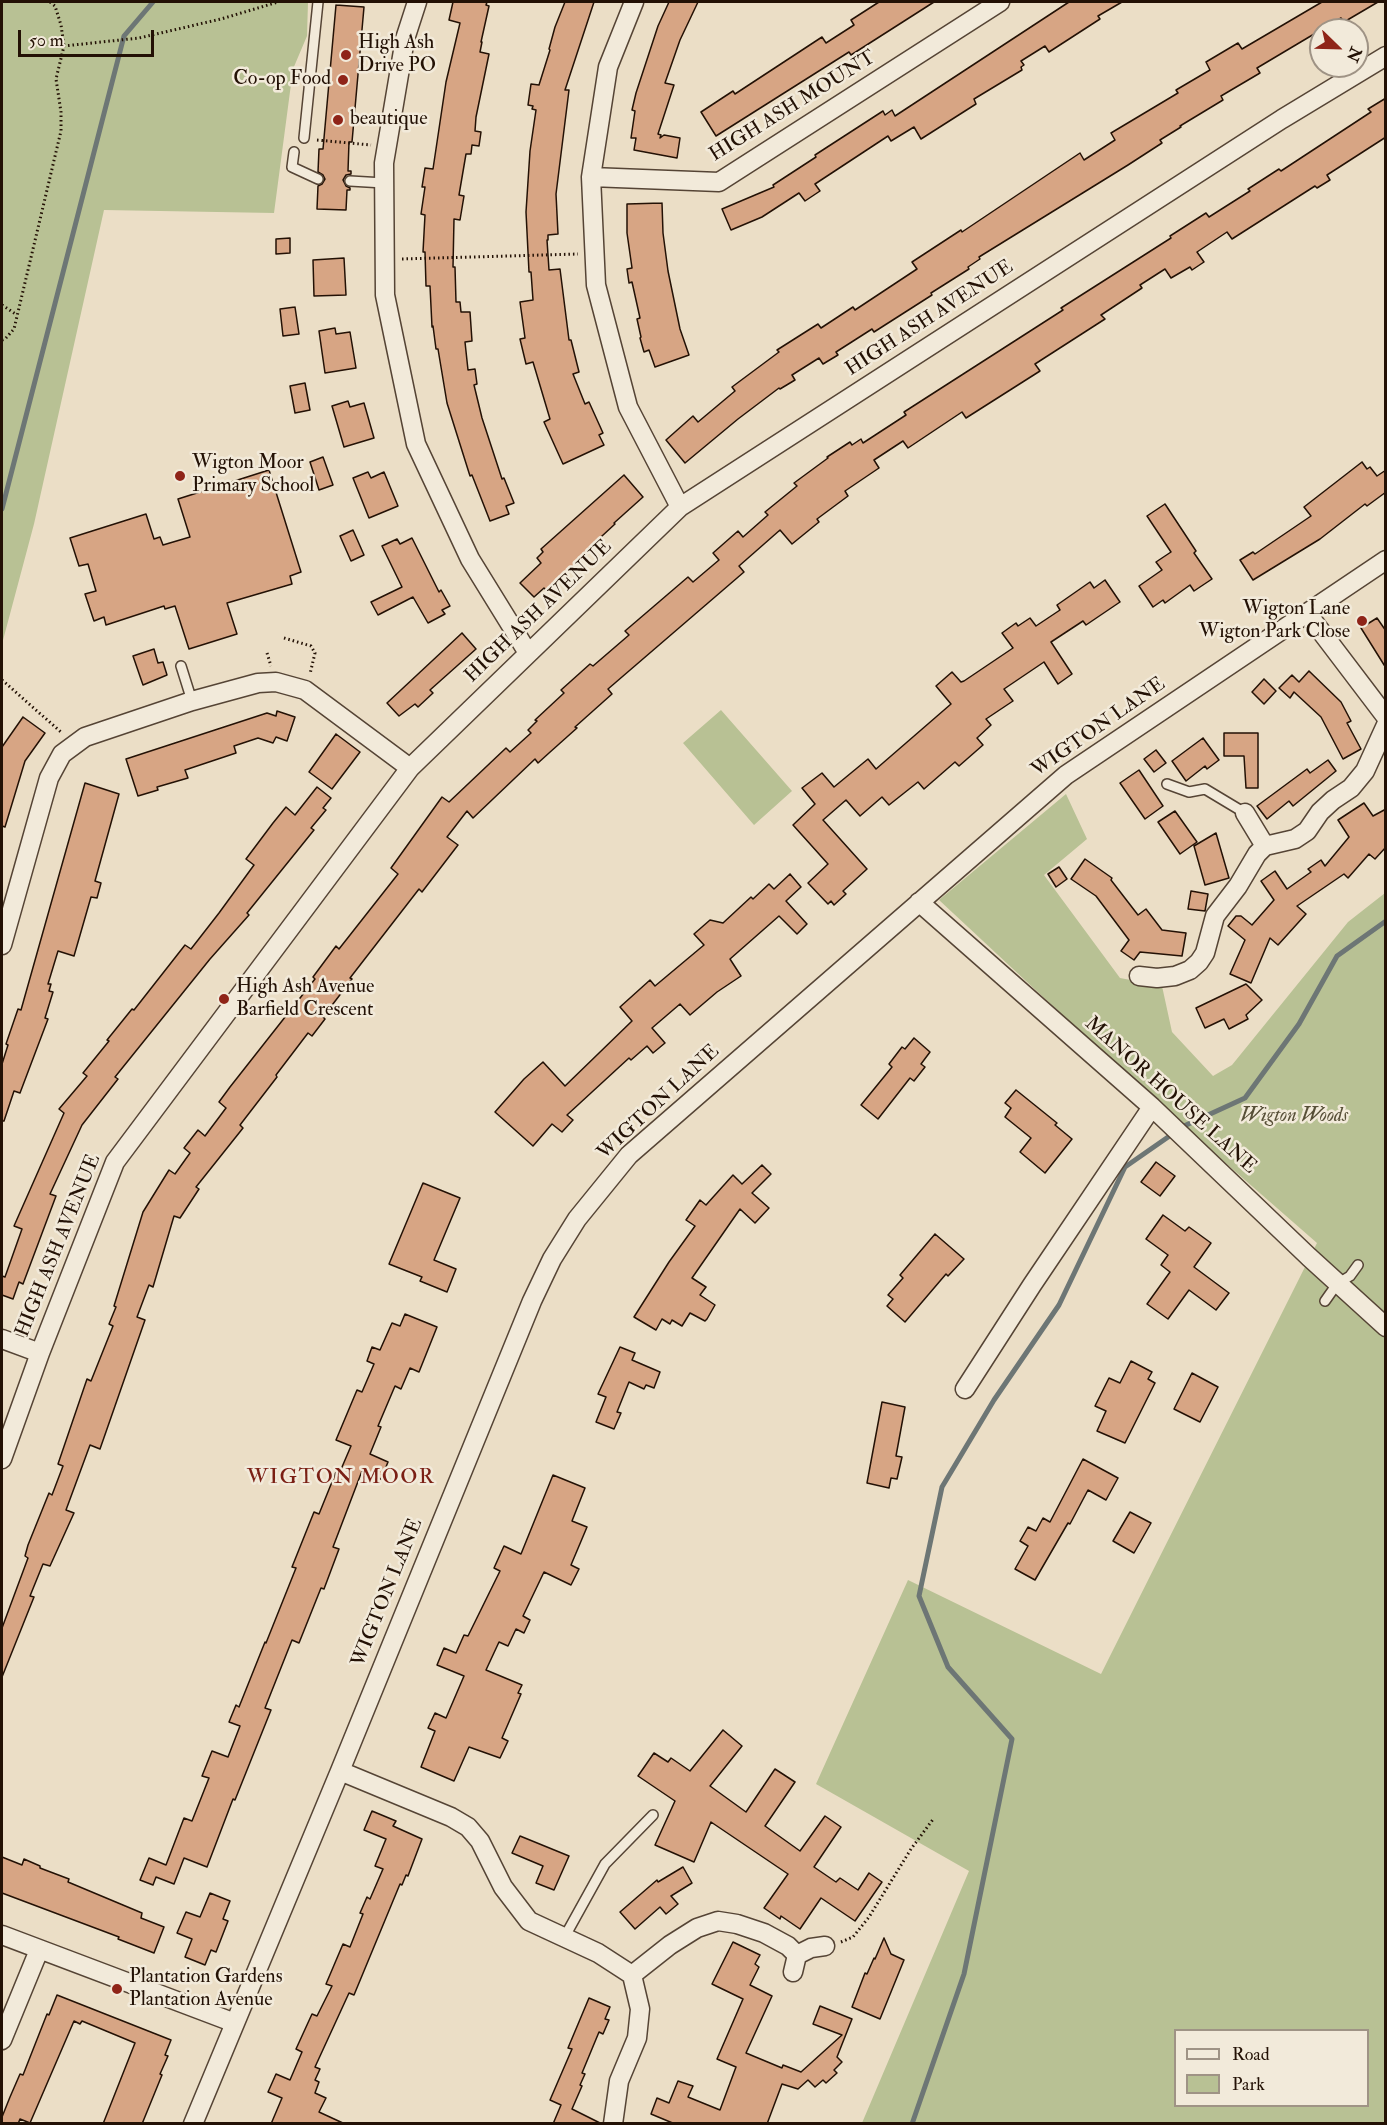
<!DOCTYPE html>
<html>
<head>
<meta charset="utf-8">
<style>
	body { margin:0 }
	#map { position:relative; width:1387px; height:2125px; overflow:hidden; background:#ebdec6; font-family:"IM FELL Double Pica",serif }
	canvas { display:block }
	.frame { position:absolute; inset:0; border:3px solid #231105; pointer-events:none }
	.legend { position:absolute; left:1174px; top:2029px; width:195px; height:78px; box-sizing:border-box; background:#f2eada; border:2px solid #9f9385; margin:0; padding:8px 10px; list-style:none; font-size:18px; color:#231105 }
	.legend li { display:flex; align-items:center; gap:12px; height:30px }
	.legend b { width:30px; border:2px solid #9f9385 }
	.north { position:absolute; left:1309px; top:18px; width:60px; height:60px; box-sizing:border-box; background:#f2eada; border:2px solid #9f9385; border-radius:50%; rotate:113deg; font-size:16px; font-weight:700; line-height:24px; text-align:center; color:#231105 }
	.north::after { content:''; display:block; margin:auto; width:21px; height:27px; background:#8f2418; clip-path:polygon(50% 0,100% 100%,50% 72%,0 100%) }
	.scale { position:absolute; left:18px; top:30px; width:136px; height:27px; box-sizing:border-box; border:3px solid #231105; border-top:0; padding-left:8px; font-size:18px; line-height:21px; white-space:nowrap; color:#231105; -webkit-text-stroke:4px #f2eada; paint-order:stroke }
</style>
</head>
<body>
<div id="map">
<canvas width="1387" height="2125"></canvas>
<div class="frame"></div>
<ul class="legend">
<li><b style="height:8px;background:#f2eada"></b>Road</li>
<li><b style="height:16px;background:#b8c194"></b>Park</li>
</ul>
<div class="north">N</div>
<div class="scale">50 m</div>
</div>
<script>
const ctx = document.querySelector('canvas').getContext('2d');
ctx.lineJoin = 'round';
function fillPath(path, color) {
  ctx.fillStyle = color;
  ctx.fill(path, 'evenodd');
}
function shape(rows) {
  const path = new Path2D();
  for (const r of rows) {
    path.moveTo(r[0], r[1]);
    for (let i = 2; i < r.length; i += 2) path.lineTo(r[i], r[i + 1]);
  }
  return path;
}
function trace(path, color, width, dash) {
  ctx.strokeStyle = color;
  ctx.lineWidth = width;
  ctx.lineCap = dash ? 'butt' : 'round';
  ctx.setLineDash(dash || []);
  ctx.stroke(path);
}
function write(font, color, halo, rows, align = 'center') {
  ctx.font = font + ' "IM FELL Double Pica",serif';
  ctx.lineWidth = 5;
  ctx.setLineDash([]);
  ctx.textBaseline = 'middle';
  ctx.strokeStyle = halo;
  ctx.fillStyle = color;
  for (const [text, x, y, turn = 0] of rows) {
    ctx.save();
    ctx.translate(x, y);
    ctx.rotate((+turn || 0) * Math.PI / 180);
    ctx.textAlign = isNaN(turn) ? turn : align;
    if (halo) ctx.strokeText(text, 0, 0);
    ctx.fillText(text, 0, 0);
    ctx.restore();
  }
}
fillPath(shape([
	[2,2,308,2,307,36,293,69,274,213,104,210,34,524,2,644],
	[721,710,792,791,754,825,683,743],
	[1066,794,1087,839,1044,875,1120,978,1162,986,1172,1032,1213,1076,1232,1065,1348,922,1385,893,1385,2123,862,2123,969,1871,816,1784,908,1580,1101,1674,1317,1243,1158,1104,939,900],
	[1176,2030,1368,2030,1368,2106,1176,2106]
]), '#b8c194');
trace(shape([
	[2,509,124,36,153,2],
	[1184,1126,1245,1098,1299,1024,1337,956,1386,921],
	[912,2124,964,1974,1012,1739,948,1667,919,1596,942,1487,994,1400,1059,1305,1125,1167,1171,1135]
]), '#6d7675', 5);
const building = shape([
	[453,2,487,2,486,5,489,6,481,42,482,42,480,52,489,54,476,117,475,131,481,132,479,146,472,145,471,154,466,154,459,195,464,196,460,220,454,219,453,267,455,267,456,302,460,302,461,312,470,312,472,341,465,342,468,370,475,369,477,384,474,385,482,418,502,479,504,478,514,503,506,506,509,514,490,521,472,475,470,476,447,403,438,349,436,349,433,326,432,327,430,286,426,286,425,252,423,252,425,215,421,214,425,187,422,187,425,168,433,169,446,82,460,23,449,20,453,2],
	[565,2,594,2,565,90,569,90,556,194,558,234,548,235,548,240,547,240,549,270,560,269,569,340,571,340,579,372,573,374,585,404,589,402,603,433,599,435,604,445,563,464,544,422,550,419,533,362,526,364,520,339,525,338,520,302,533,300,531,272,529,272,526,212,530,151,536,110,532,109,533,106,528,105,531,84,539,85,550,50,549,49,555,27,565,2],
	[669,2,698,2,680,40,665,83,674,85,658,134,661,135,660,138,664,135,680,138,677,158,634,150,636,138,631,138,635,111,632,110,636,93,658,26,669,2],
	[879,2,934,2,851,55,849,52,716,136,701,112,733,91,735,94,822,37,826,43,854,25,851,20,879,2],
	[1069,2,1122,2,1098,16,1100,19,1049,52,1045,46,1021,61,1024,65,1021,67,1022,70,974,99,976,104,921,139,914,127,891,141,888,136,815,184,820,191,805,201,799,193,762,217,731,230,722,209,774,187,773,185,816,157,815,155,883,111,885,115,892,110,895,116,1069,2],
	[1322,2,1378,2,1344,22,1341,18,1257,68,1260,73,1221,96,1223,100,1180,126,1181,127,1160,140,1162,143,1128,165,979,257,980,259,968,267,969,269,931,293,932,295,874,332,872,329,836,352,838,355,823,364,819,358,792,375,795,380,780,389,779,388,738,419,685,463,666,440,693,416,698,422,735,391,732,387,779,352,777,350,818,324,821,328,853,307,855,310,917,269,912,262,961,230,962,232,1080,153,1084,160,1115,140,1111,133,1178,93,1176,90,1210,70,1206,62,1238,43,1242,49,1322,2],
	[336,5,364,7,352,142,349,142,348,171,351,171,351,174,346,175,343,180,346,186,350,188,350,190,347,190,346,210,317,209,318,186,322,184,325,179,323,175,318,172,319,149,323,149,336,5],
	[1386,98,1386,137,1327,175,1330,180,1317,188,1315,186,1232,239,1227,232,1197,252,1204,262,1192,270,1190,267,1171,278,1165,269,1140,285,1142,288,1101,315,1105,319,1035,364,1040,371,966,418,962,412,908,448,903,441,874,460,879,468,845,491,848,496,817,519,819,522,792,544,780,530,739,566,744,572,608,689,612,694,575,727,577,728,549,753,538,763,535,759,473,818,467,811,447,837,458,845,422,892,419,889,350,978,352,979,323,1017,325,1019,312,1036,308,1033,276,1075,277,1077,240,1125,243,1128,196,1187,199,1189,180,1218,174,1216,153,1287,149,1285,137,1317,145,1320,100,1449,90,1445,66,1510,74,1513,50,1566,43,1564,30,1596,34,1597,2,1677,2,1628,28,1558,25,1556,28,1545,49,1493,52,1495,63,1466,58,1464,87,1379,91,1381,113,1326,109,1324,116,1307,114,1306,143,1212,169,1170,175,1174,190,1153,184,1148,198,1130,205,1136,226,1108,219,1102,230,1087,315,979,313,977,336,946,339,949,398,874,391,868,442,797,449,802,506,748,510,752,531,733,528,730,537,721,535,720,564,693,561,690,590,664,593,666,629,635,625,631,688,577,693,582,719,560,713,553,738,531,743,537,768,515,765,512,797,486,794,483,828,458,827,457,850,442,852,445,861,439,863,443,906,415,904,412,1063,310,1061,308,1171,238,1170,236,1206,213,1209,217,1250,191,1248,189,1279,169,1281,171,1371,112,1368,109,1386,98],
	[662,203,663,233,668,271,680,329,689,355,655,367,649,350,644,352,640,338,641,337,637,319,640,318,632,282,629,283,627,269,632,268,627,233,627,204,662,203],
	[290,238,290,253,276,254,276,239,290,238],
	[344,258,346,295,314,296,313,260,344,258],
	[295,307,299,334,283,336,280,309,295,307],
	[335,328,336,334,350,332,356,368,325,373,319,331,335,328],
	[305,383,310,410,295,413,290,386,305,383],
	[348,401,350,407,364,403,374,438,344,447,332,406,348,401],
	[323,457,333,485,319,490,310,462,323,457],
	[1362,462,1367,469,1370,467,1377,476,1386,470,1386,492,1367,506,1365,504,1320,539,1253,580,1240,560,1253,552,1255,554,1311,516,1304,507,1362,462],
	[269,470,301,572,290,576,292,584,227,603,237,634,189,649,175,606,165,609,164,606,106,625,104,617,94,621,85,594,96,591,88,564,79,566,70,538,146,514,154,539,160,537,163,545,190,537,178,499,269,470],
	[368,472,371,478,384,472,398,506,369,518,353,478,368,472],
	[624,475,643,497,614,523,615,524,589,548,590,550,561,578,547,591,544,588,534,597,520,583,541,563,537,558,543,552,541,549,624,475],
	[1165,504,1196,551,1194,553,1212,579,1194,591,1190,585,1165,603,1163,600,1153,607,1139,586,1162,570,1156,562,1171,552,1147,516,1165,504],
	[353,530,364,555,351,561,340,536,353,530],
	[412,538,439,592,441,590,450,606,442,610,445,614,428,623,413,597,378,615,371,602,402,587,382,546,397,539,400,544,412,538],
	[1105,580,1120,602,1086,625,1083,621,1051,642,1072,674,1058,684,1044,662,1004,689,1013,701,986,719,991,725,977,738,983,745,959,766,955,762,924,789,918,782,889,805,882,797,860,816,846,800,823,820,867,869,843,891,846,894,834,905,831,901,828,904,808,883,828,864,793,825,815,804,802,788,822,773,834,787,868,759,876,769,951,704,936,686,952,672,961,682,964,681,1013,648,1002,633,1016,623,1018,626,1030,618,1036,626,1060,610,1057,605,1090,582,1094,588,1105,580],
	[1377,618,1386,631,1386,668,1361,628,1377,618],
	[462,633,476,649,430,690,433,693,418,707,415,704,399,716,387,703,462,633],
	[154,649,158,663,163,662,167,675,143,685,133,656,154,649],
	[1309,671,1341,702,1351,721,1347,723,1361,749,1343,759,1321,717,1294,692,1290,698,1279,688,1292,675,1299,682,1309,671],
	[1264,679,1276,691,1264,704,1252,692,1264,679],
	[277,711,295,717,287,741,276,737,273,743,258,738,234,746,236,753,185,770,188,778,157,787,158,790,138,796,126,759,267,713,276,716,277,711],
	[23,717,45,733,25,761,5,827,2,826,2,747,23,717],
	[1224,733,1258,733,1258,788,1246,788,1244,756,1224,756,1224,733],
	[336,734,360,752,332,789,309,772,336,734],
	[1203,738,1219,760,1207,769,1205,766,1186,781,1172,761,1203,738],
	[1156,750,1166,763,1154,772,1144,759,1156,750],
	[1328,760,1336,771,1293,806,1289,801,1267,819,1257,806,1307,769,1310,773,1328,760],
	[1139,770,1163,806,1145,819,1120,783,1139,770],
	[85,783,119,794,95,881,101,883,97,898,91,897,74,956,58,951,48,984,51,984,49,991,53,992,45,1018,48,1019,20,1093,14,1091,4,1121,2,1121,2,1064,8,1045,6,1044,18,1009,21,1010,85,783],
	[317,787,331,798,323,808,326,810,311,828,314,830,247,913,249,915,210,959,115,1077,118,1079,82,1125,50,1194,56,1196,23,1284,19,1282,13,1299,2,1295,2,1276,5,1277,22,1229,14,1226,64,1113,59,1109,87,1076,83,1073,109,1041,107,1040,132,1009,134,1010,185,945,191,949,219,913,254,865,246,859,273,823,286,807,295,815,317,787],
	[1364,803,1373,816,1386,809,1386,847,1375,859,1369,854,1348,878,1344,874,1297,906,1306,914,1278,945,1270,938,1251,983,1230,974,1245,940,1228,926,1236,916,1241,916,1252,925,1274,900,1261,881,1275,871,1287,889,1311,872,1308,869,1321,860,1325,866,1349,837,1338,820,1364,803],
	[1175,811,1197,842,1180,854,1158,822,1175,811],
	[1216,833,1229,878,1205,885,1194,846,1216,833],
	[1085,859,1112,878,1111,880,1138,915,1146,909,1162,930,1186,933,1182,956,1140,952,1134,960,1121,951,1129,940,1096,896,1071,879,1085,859],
	[1059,867,1067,879,1056,887,1048,874,1059,867],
	[790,874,801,887,786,901,807,924,797,934,779,916,730,959,741,976,717,992,690,1015,680,1004,652,1028,665,1043,653,1053,647,1046,631,1060,629,1058,567,1115,573,1120,562,1132,552,1124,533,1146,495,1112,524,1079,543,1062,565,1086,632,1021,620,1007,650,980,655,986,704,945,694,934,710,920,723,923,751,897,753,899,769,884,774,889,790,874],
	[1191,891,1208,894,1205,911,1188,909,1191,891],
	[1246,984,1262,1000,1246,1015,1248,1019,1229,1029,1224,1019,1205,1028,1196,1008,1246,984],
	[914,1038,930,1052,921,1064,925,1067,914,1081,910,1078,878,1119,861,1105,892,1067,889,1064,902,1047,905,1049,914,1038],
	[1016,1090,1057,1123,1055,1125,1072,1139,1045,1173,1020,1152,1031,1138,1005,1117,1011,1108,1005,1103,1016,1090],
	[1156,1162,1175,1176,1160,1196,1141,1182,1156,1162],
	[762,1165,771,1174,752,1193,769,1208,755,1223,740,1209,692,1278,706,1287,700,1295,715,1305,707,1319,705,1321,690,1313,682,1326,672,1320,670,1324,662,1319,656,1330,634,1317,669,1262,695,1226,686,1220,700,1200,706,1205,733,1175,742,1184,762,1165],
	[423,1183,460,1198,434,1260,456,1269,447,1292,420,1281,422,1277,389,1264,423,1183],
	[1163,1215,1185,1231,1189,1227,1211,1243,1194,1267,1229,1293,1216,1310,1189,1290,1168,1319,1147,1304,1170,1272,1161,1265,1168,1255,1146,1239,1163,1215],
	[935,1234,964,1259,948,1276,946,1274,905,1322,887,1306,893,1299,888,1295,903,1278,900,1275,935,1234],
	[405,1314,437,1327,419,1372,410,1368,401,1389,395,1386,378,1426,381,1427,370,1454,388,1462,381,1479,362,1471,333,1547,339,1549,324,1589,321,1588,299,1643,292,1640,265,1708,271,1710,235,1800,233,1799,207,1867,184,1858,174,1884,156,1877,153,1885,140,1880,149,1858,166,1865,184,1818,192,1821,209,1778,202,1776,212,1751,228,1757,240,1726,229,1722,236,1705,239,1707,265,1642,266,1643,296,1568,292,1567,314,1512,319,1514,336,1472,339,1474,351,1446,336,1440,357,1390,362,1392,374,1364,367,1361,372,1347,380,1350,392,1323,400,1326,405,1314],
	[620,1347,635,1353,632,1360,660,1372,654,1388,646,1385,644,1389,629,1382,617,1412,621,1413,614,1429,596,1422,606,1397,598,1394,620,1347],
	[1131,1361,1152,1372,1148,1379,1155,1383,1125,1443,1097,1431,1106,1411,1095,1406,1109,1378,1120,1383,1131,1361],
	[1192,1373,1218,1387,1200,1422,1174,1409,1192,1373],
	[882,1402,905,1407,896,1456,902,1457,897,1479,891,1478,889,1488,867,1483,882,1402],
	[1083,1459,1118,1478,1106,1500,1088,1490,1070,1524,1068,1523,1035,1580,1015,1569,1028,1546,1020,1541,1028,1527,1036,1531,1043,1518,1050,1522,1083,1459],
	[553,1475,585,1488,572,1521,587,1527,571,1565,579,1569,571,1585,544,1572,523,1616,530,1620,524,1633,516,1629,508,1646,499,1642,486,1670,522,1685,518,1693,521,1694,502,1738,508,1741,500,1758,469,1747,454,1781,421,1767,435,1731,428,1728,435,1713,446,1718,464,1676,437,1665,444,1648,456,1653,464,1635,468,1636,500,1571,494,1568,504,1546,521,1554,553,1475],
	[1130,1512,1151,1523,1134,1553,1113,1541,1130,1512],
	[723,1730,742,1746,710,1786,746,1812,775,1769,795,1782,765,1826,800,1851,825,1816,841,1827,814,1867,836,1882,840,1878,858,1890,869,1873,882,1882,855,1921,821,1898,800,1929,781,1916,780,1919,764,1908,788,1874,711,1822,694,1862,655,1845,675,1801,638,1776,654,1753,668,1762,671,1758,690,1771,723,1730],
	[372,1811,396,1821,393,1826,422,1839,408,1876,406,1875,402,1885,400,1884,354,1995,349,1993,315,2067,320,2069,315,2080,319,2082,315,2093,326,2098,319,2112,345,2124,271,2124,282,2098,268,2092,276,2074,290,2080,302,2052,296,2049,312,2014,317,2016,332,1986,326,1984,343,1944,350,1947,363,1914,360,1913,367,1897,370,1899,383,1869,375,1866,386,1839,364,1830,372,1811],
	[520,1836,569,1856,554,1890,536,1883,543,1866,512,1853,520,1836],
	[2,1857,22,1865,24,1859,40,1866,40,1868,69,1879,68,1882,142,1913,141,1918,164,1927,154,1953,118,1939,119,1937,2,1893,2,1857],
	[683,1867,692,1883,671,1896,678,1904,666,1914,660,1907,635,1929,620,1912,657,1880,658,1882,683,1867],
	[210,1893,230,1901,223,1919,228,1921,216,1952,211,1950,205,1965,185,1957,192,1939,177,1933,186,1912,200,1917,210,1893],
	[884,1938,891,1954,904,1960,880,2019,852,2007,865,1973,867,1974,874,1958,875,1959,884,1938],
	[733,1942,760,1955,755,1964,759,1967,750,1985,772,1996,746,2053,782,2068,783,2065,801,2072,842,2035,813,2024,820,2006,852,2019,837,2057,842,2062,834,2070,837,2073,826,2083,823,2080,815,2087,808,2080,798,2089,782,2084,767,2124,675,2124,651,2114,657,2098,669,2103,678,2081,693,2086,688,2097,720,2110,736,2067,717,2059,743,1999,712,1984,733,1942],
	[57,1995,171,2040,165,2055,168,2056,160,2074,162,2075,142,2124,103,2124,135,2043,82,2021,80,2024,74,2021,30,2123,20,2119,18,2124,2,2124,2,2117,10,2097,20,2074,23,2075,47,2014,49,2015,57,1995],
	[589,1998,610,2007,605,2019,609,2020,603,2034,599,2032,582,2073,585,2074,580,2085,582,2086,572,2109,602,2124,553,2124,561,2105,550,2100,572,2049,568,2048,589,1998]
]);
fillPath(building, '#d7a584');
trace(building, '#231105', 1.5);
const lane = shape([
	[304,138,318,2],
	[294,152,292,167,318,179],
	[350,181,384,183],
	[181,666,192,701],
	[1167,784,1189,792,1205,789,1245,813],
	[1325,1301,1337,1284,1350,1276,1358,1265],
	[564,1938,605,1864,653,1815]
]);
const street = shape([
	[417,2,405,39,384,163,385,295,416,444,470,559,528,653],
	[634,2,608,67,591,177,596,285,628,407,680,507],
	[591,177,719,182,1000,2],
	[1307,613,1386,717],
	[1245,813,1265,846],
	[919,902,1152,1107,1309,1257,1386,1327],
	[2,945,49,778,62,754,85,737,192,701,258,683,276,682,305,690,410,768],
	[1139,976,1157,978,1175,976,1190,970,1199,962,1205,953,1215,916,1238,886,1257,854,1265,846,1295,839,1307,831,1320,812,1333,800,1351,788,1365,771,1386,725],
	[2,1339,40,1353],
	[965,1389,1032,1285,1152,1107],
	[2,1459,40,1353,115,1162,410,768,680,507,1282,119,1386,56],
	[340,1771,451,1817,468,1827,480,1841,503,1887,529,1921,598,1953,632,1975,640,2009,637,2038,619,2081,613,2124],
	[2,1935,235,2023],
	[793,1972,797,1955,811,1948,825,1946],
	[632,1975,670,1945,697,1928,718,1921,737,1924,764,1933,788,1946,797,1955],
	[2,2040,39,1950],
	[193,2124,340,1771,532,1301,552,1259,577,1219,629,1155,1066,775,1386,560]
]);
trace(lane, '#554435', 12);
trace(street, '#554435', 21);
trace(shape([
	[50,2,55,6,61,25,64,46],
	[317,140,371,145],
	[402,259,578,254],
	[2,305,17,315],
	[2,340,5,339,14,329,61,131,61,112,56,79,64,46,139,38,221,19,278,2],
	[284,638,311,646,315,653,310,674],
	[267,653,271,666],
	[2,680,62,733],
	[841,1942,853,1937,869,1917,911,1849,934,1818]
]), '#231105', 3, [1.5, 3]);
trace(lane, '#f2eada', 9);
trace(street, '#f2eada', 18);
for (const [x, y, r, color] of [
	[346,55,6,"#8f2418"],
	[343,80,6,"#8f2418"],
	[338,120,6,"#8f2418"],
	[180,476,6,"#8f2418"],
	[1362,621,6,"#8f2418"],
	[224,999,6,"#8f2418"],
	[117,1989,6,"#8f2418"]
]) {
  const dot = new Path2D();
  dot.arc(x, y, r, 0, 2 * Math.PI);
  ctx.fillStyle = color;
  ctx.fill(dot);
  trace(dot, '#f2eada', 2);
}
write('20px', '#231105', '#f2eada', [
	["High Ash",358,44],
	["Drive PO",358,67],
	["Co-op Food",331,80,"right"],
	["beautique",350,120],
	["Wigton Moor",192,464],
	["Primary School",192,487],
	["Wigton Lane",1350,610,"right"],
	["Wigton Park Close",1350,633,"right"],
	["High Ash Avenue",236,988],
	["Barfield Crescent",236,1011],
	["Plantation Gardens",129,1978],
	["Plantation Avenue",129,2001]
], 'left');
write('20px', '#231105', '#f2eada', [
	["HIGH ASH MOUNT",793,107,-32],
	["HIGH ASH AVENUE",930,319,-33],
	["HIGH ASH AVENUE",539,612,-44],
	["WIGTON LANE",1099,728,-35],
	["MANOR HOUSE LANE",1170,1096,42],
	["WIGTON LANE",659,1103,-43],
	["HIGH ASH AVENUE",59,1246,-68],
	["WIGTON LANE",388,1593,-68]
]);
write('italic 20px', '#574f37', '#f2eada', [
	["Wigton Woods",1294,1117]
]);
ctx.letterSpacing = '1.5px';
write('21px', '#7a1f14', '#f2eada', [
	["WIGTON MOOR",341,1478]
]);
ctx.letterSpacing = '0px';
</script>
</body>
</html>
